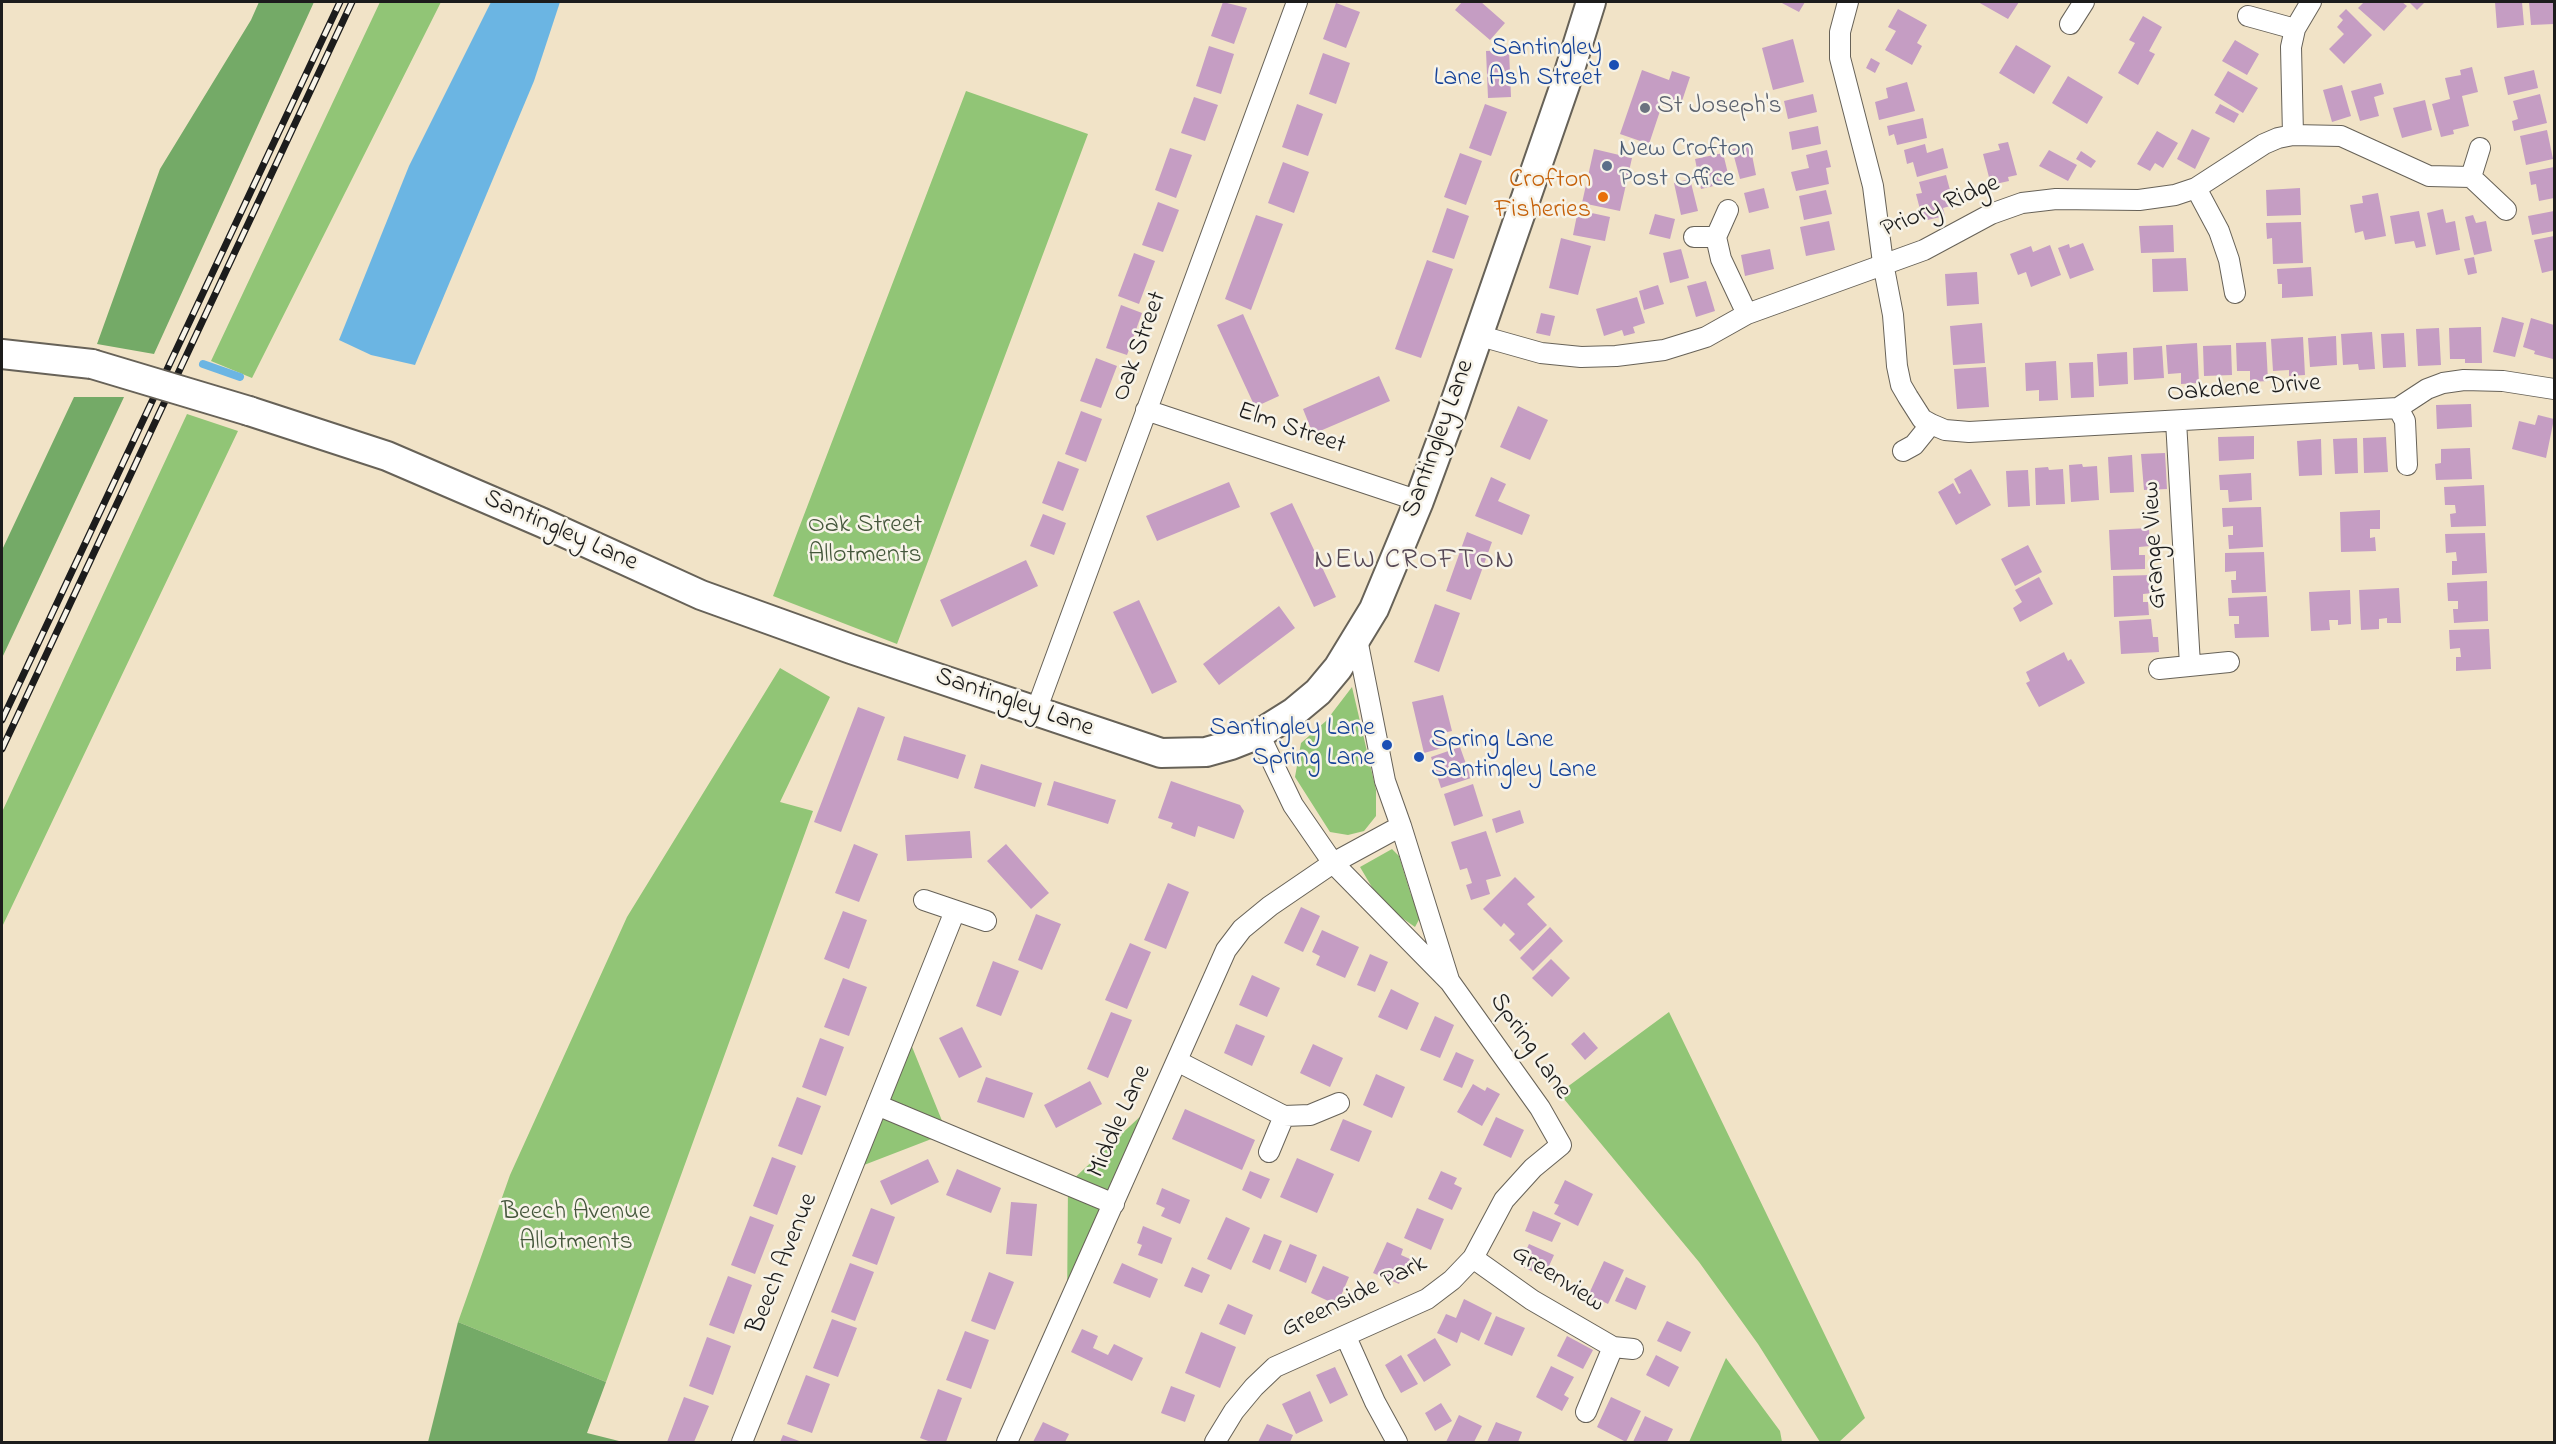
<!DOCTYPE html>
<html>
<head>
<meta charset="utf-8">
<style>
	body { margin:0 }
	#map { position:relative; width:2556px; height:1444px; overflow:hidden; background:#f1e3c7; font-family:"Indie Flower",sans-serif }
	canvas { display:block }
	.frame { position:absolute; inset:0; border:3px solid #1c1c1c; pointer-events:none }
</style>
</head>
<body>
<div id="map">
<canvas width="2556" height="1444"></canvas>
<div class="frame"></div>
</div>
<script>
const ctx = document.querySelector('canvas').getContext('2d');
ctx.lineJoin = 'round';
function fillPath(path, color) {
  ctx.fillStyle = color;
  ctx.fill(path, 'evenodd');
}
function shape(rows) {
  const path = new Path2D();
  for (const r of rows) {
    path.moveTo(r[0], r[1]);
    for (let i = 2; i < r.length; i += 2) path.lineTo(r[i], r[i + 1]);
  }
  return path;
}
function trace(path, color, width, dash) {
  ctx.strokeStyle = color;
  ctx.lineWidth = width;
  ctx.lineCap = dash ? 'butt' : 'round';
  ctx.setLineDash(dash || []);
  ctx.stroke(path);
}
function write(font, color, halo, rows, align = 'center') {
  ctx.font = font + ' "Indie Flower",sans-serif';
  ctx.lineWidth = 5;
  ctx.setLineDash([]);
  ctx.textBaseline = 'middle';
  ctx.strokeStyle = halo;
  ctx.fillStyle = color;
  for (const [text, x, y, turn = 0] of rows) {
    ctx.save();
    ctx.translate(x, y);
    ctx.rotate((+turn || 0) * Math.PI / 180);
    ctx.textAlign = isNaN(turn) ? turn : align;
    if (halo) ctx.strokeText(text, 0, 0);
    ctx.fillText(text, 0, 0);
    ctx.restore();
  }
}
fillPath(shape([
	[380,2,441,2,252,378,211,361],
	[966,91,1088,134,897,644,773,596],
	[187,414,238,431,2,927,2,812],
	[780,668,830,697,780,802,813,811,606,1382,458,1322,510,1175,627,917],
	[1352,687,1376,790,1376,816,1364,831,1348,835,1330,832,1295,777,1301,743,1326,721],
	[1392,849,1399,856,1411,895,1419,908,1421,916,1415,927,1395,913,1373,889,1360,867],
	[1669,1012,1865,1418,1839,1442,1820,1442,1758,1344,1699,1262,1559,1093],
	[906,1032,947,1133,851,1170],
	[1161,1097,1067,1312,1068,1184],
	[1726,1358,1780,1431,1782,1442,1689,1442]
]), '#91c576');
fillPath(shape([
	[259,2,314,2,154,354,97,344,160,169,251,20],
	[74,397,124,397,2,658,2,550],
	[458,1322,606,1382,587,1433,623,1442,428,1442]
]), '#74aa67');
fillPath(shape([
	[491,2,560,2,534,81,415,365,371,355,339,340,409,166]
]), '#6bb5e3');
trace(shape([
	[203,364,240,377]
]), '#6bb5e3', 8);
fillPath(shape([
	[1223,2,1247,8,1234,44,1211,36],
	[1462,2,1481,2,1505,23,1490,40,1455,10],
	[1780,2,1805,2,1799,12],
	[1978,2,2019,2,2008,19],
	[2364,2,2402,2,2407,6,2384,31,2358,8],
	[2409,2,2425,2,2417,10],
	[2495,2,2522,2,2524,25,2497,28],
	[2529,2,2554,2,2554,24,2531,25],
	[1336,3,1360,12,1346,48,1323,39],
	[1898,9,1927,25,1917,43,1922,46,1912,65,1885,50,1896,31,1888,27],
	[2346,9,2372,35,2344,64,2329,49,2344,34,2337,27,2343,20,2339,16],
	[2143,16,2162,27,2149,51,2155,54,2138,85,2118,73,2135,43,2129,40],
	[1793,39,1804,82,1773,90,1762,48],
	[2235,40,2259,54,2247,75,2222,61],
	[2016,45,2051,66,2034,94,1999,73],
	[1209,46,1234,54,1221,94,1196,86],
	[1509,50,1511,97,1488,98,1486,51],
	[1323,53,1350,63,1336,104,1309,94],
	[1871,58,1880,63,1875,73,1866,68],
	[2472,67,2478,92,2462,96,2469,126,2453,130,2454,134,2441,137,2432,104,2450,99,2445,78,2461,75,2460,70],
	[1642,70,1669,80,1672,71,1690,77,1679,110,1662,105,1649,144,1620,134],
	[2534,70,2538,88,2508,95,2504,77],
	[2228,71,2258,88,2243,113,2214,95],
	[2068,76,2103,97,2087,124,2052,103],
	[1907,82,1915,111,1879,120,1875,102,1888,98,1886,88],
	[2381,83,2384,94,2374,97,2379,116,2360,121,2351,91],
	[2342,85,2351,116,2332,122,2323,90],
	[1813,94,1817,112,1788,119,1784,101],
	[2540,94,2547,123,2514,131,2512,121,2518,119,2513,101],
	[1194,97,1218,105,1205,141,1181,133],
	[2425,100,2432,130,2402,138,2393,108],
	[1297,104,1323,114,1308,156,1282,147],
	[1485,104,1507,112,1491,156,1469,148],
	[2220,104,2239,114,2234,123,2215,113],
	[1923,118,1927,138,1897,145,1894,134,1889,136,1887,126],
	[1818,126,1821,144,1792,150,1789,132],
	[2192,129,2210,138,2195,169,2177,159],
	[2547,130,2553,159,2526,165,2520,136],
	[2157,131,2178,143,2163,168,2155,163,2150,171,2137,164],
	[2008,142,2017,175,2008,177,2009,181,1991,185,1983,154,2000,150,1998,144],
	[1925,144,1927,153,1943,148,1948,168,1917,177,1913,162,1907,164,1904,150],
	[1750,145,1756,175,1740,179,1732,149],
	[1170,148,1192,155,1176,198,1155,190],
	[1594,149,1632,158,1620,211,1582,203],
	[1827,150,1831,167,1826,168,1829,184,1796,191,1791,172,1809,168,1806,155],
	[2049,150,2077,165,2068,181,2039,166],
	[2081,151,2096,161,2091,168,2076,159],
	[1460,153,1482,161,1466,205,1444,197],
	[1723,153,1730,182,1701,189,1695,159],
	[1283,162,1309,172,1294,213,1268,203],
	[2554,167,2554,198,2539,201,2536,184,2531,185,2529,172],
	[1946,175,1954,205,1943,208,1945,216,1923,221,1916,194,1922,193,1919,182],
	[1690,179,1698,211,1681,215,1674,183],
	[1764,188,1769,208,1749,213,1744,193],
	[2300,188,2301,215,2267,216,2266,190],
	[1826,190,1832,214,1804,220,1799,196],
	[2378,193,2386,236,2365,240,2363,231,2355,233,2350,205,2363,203,2362,196],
	[1158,202,1179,210,1163,252,1142,245],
	[1447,208,1469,216,1454,259,1432,252],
	[2443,209,2446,223,2455,221,2460,250,2436,255,2427,213],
	[1578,210,1610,217,1605,241,1573,235],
	[2419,211,2426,246,2416,248,2414,241,2395,244,2390,216],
	[2554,211,2554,231,2532,235,2528,216],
	[1655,214,1675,219,1670,239,1649,234],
	[1256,215,1283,224,1251,310,1225,299],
	[2473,215,2476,223,2486,221,2492,251,2474,255,2465,217],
	[1829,221,1835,250,1806,256,1800,227],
	[2301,222,2303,263,2273,264,2272,238,2267,239,2266,223],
	[2173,225,2174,252,2141,253,2139,226],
	[2554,236,2554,270,2542,273,2534,240],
	[1561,238,1591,246,1578,295,1549,288],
	[2083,243,2094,270,2070,279,2058,248,2069,244,2070,248],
	[2050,245,2061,275,2031,287,2026,272,2018,275,2010,254,2031,246,2033,252],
	[1681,249,1689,278,1670,283,1663,253],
	[1770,249,1774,269,1745,276,1741,255],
	[1134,253,1155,261,1139,304,1118,296],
	[2474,257,2477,273,2468,275,2464,259],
	[2186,258,2188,291,2153,292,2152,259],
	[1427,260,1453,269,1421,358,1395,349],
	[2311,267,2313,296,2282,298,2282,284,2278,284,2277,269],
	[1977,272,1979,304,1947,306,1945,274],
	[1706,281,1715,311,1696,317,1687,286],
	[1658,285,1664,304,1644,310,1639,291],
	[1637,297,1645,323,1633,327,1635,333,1624,336,1622,330,1604,336,1596,309],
	[1121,305,1142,313,1127,355,1106,348],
	[1541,313,1555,316,1550,336,1536,333],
	[1243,314,1279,396,1255,407,1217,325],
	[2502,317,2524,323,2515,357,2493,352],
	[2531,318,2554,325,2553,359,2534,354,2535,351,2523,347],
	[1982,323,1985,363,1953,365,1950,326],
	[2481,327,2482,363,2465,363,2465,359,2450,359,2449,328],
	[2439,328,2441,365,2418,366,2416,329],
	[2372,332,2375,369,2359,370,2358,364,2343,365,2341,334],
	[2404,333,2406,367,2383,368,2381,334],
	[2336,336,2337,365,2310,367,2308,338],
	[2303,337,2305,375,2289,376,2289,370,2273,371,2271,339],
	[2266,342,2268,381,2250,382,2250,371,2237,371,2236,343],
	[2197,343,2199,383,2181,384,2181,373,2168,374,2166,345],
	[2231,345,2232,375,2204,376,2203,346],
	[2162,346,2164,378,2134,380,2133,348],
	[2127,352,2128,384,2099,386,2097,354],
	[1096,358,1117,366,1101,408,1080,401],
	[2056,361,2058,400,2039,401,2039,390,2026,391,2025,363],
	[2093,362,2094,397,2071,398,2069,363],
	[1986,367,1989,407,1957,409,1954,369],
	[1379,376,1390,401,1313,434,1303,409],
	[2471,404,2472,427,2437,429,2436,405],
	[1518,406,1548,420,1530,460,1500,447],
	[1081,411,1102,419,1086,462,1065,454],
	[2538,415,2554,419,2546,458,2512,449,2519,421,2535,425],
	[2254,436,2254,459,2219,461,2218,437],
	[2386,437,2388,472,2364,473,2363,438],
	[2357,438,2358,473,2335,474,2333,439],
	[2321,439,2322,475,2299,476,2297,441],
	[2470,448,2472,479,2436,480,2435,464,2441,463,2441,449],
	[2165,453,2167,489,2144,490,2141,454],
	[2132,455,2134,492,2110,493,2108,457],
	[1058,461,1079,469,1063,511,1042,503],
	[2082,464,2083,467,2097,466,2099,500,2071,502,2069,465],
	[2048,467,2049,470,2063,469,2065,504,2036,505,2035,468],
	[1971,469,1991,505,1956,525,1938,492,1953,483,1959,494,1961,493,1954,479],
	[2028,470,2030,506,2008,507,2006,471],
	[2251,473,2252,500,2229,502,2228,490,2220,490,2219,475],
	[1491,477,1506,484,1498,501,1530,515,1522,535,1475,516],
	[1229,482,1240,507,1157,541,1146,516],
	[2484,485,2486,526,2451,527,2450,514,2456,513,2455,505,2445,505,2444,487],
	[1292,503,1336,597,1314,607,1270,513],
	[2261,507,2263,547,2229,549,2228,535,2233,535,2233,526,2223,527,2222,508],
	[2380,510,2380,529,2370,529,2370,538,2375,537,2376,551,2341,552,2340,512],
	[1043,514,1066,523,1054,555,1030,546],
	[2149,528,2150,546,2139,547,2139,555,2145,555,2145,569,2111,570,2109,530],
	[1467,532,1492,542,1471,600,1446,591],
	[2485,533,2487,573,2452,575,2452,561,2457,561,2456,552,2446,553,2445,534],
	[2028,545,2042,572,2015,586,2001,559],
	[2264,552,2266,592,2232,593,2231,580,2236,580,2236,571,2225,572,2225,553],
	[1026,560,1038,586,952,627,940,600],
	[2152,575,2153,593,2143,594,2143,602,2148,602,2149,615,2114,617,2113,576],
	[2039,577,2053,604,2020,622,2013,608,2022,602,2015,590],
	[2487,581,2488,621,2454,623,2453,609,2458,609,2458,601,2448,601,2447,583],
	[2399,588,2401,623,2387,623,2387,618,2379,619,2379,629,2361,630,2359,590],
	[2350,590,2351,624,2338,625,2338,620,2329,620,2330,630,2311,631,2309,592],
	[2267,596,2269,637,2235,638,2234,624,2239,624,2239,616,2229,616,2228,598],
	[1139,600,1177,682,1152,694,1113,612],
	[1435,604,1460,613,1439,672,1414,662],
	[1279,606,1295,628,1219,685,1203,664],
	[2151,619,2153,637,2158,637,2159,652,2121,654,2119,621],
	[2489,629,2491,669,2456,671,2456,657,2461,657,2460,648,2450,649,2449,630],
	[2064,652,2068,661,2071,659,2085,683,2039,707,2026,683,2030,681,2026,672],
	[1443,695,1452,731,1443,733,1446,747,1424,753,1412,702],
	[858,707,885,717,841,832,814,822],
	[904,736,966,755,958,779,897,760],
	[1460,747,1471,778,1441,788,1431,757],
	[981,764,1042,783,1035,807,974,788],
	[1054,781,1116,800,1108,824,1047,805],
	[1171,781,1240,805,1244,811,1234,839,1198,826,1195,837,1171,828,1173,823,1158,818],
	[1473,784,1483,816,1454,826,1444,794],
	[1520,810,1524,823,1496,833,1492,819],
	[970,831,972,858,907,861,905,835],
	[1486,831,1501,876,1486,880,1490,894,1471,900,1466,885,1472,883,1467,868,1460,870,1451,842],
	[854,844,878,854,859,902,835,893],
	[1006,844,1049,893,1031,909,987,861],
	[1515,877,1535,897,1527,904,1547,925,1520,951,1509,940,1515,934,1504,923,1501,927,1483,909],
	[1168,883,1189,892,1166,949,1144,940],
	[1301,907,1320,916,1303,952,1284,943],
	[843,911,867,920,849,969,824,959],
	[1036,914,1061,924,1042,970,1018,960],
	[1550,927,1563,941,1533,971,1520,958],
	[1322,930,1359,947,1345,978,1316,965,1320,956,1312,952],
	[1130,943,1151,952,1127,1009,1105,1000],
	[1370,954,1388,962,1375,992,1357,985],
	[1551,959,1570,978,1552,997,1532,978],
	[993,961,1019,971,1001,1016,976,1006],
	[1252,975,1280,988,1267,1017,1239,1005],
	[843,978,867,987,849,1036,824,1027],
	[1391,989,1419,1003,1407,1030,1378,1017],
	[1111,1012,1132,1020,1108,1078,1087,1069],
	[1435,1016,1454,1025,1440,1058,1420,1050],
	[1236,1024,1265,1036,1252,1066,1224,1053],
	[962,1027,982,1067,959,1078,939,1038],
	[1584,1032,1598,1048,1585,1060,1571,1044],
	[820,1038,844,1047,826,1096,802,1087],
	[1313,1044,1343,1058,1330,1087,1300,1073],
	[1456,1052,1474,1060,1462,1088,1443,1080],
	[1376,1074,1405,1087,1392,1118,1363,1105],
	[986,1077,1033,1093,1024,1118,977,1102],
	[1090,1081,1102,1104,1056,1128,1044,1105],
	[1473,1084,1485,1091,1487,1087,1500,1094,1482,1126,1457,1112],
	[797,1097,821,1106,802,1155,778,1146],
	[1185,1109,1255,1140,1242,1170,1172,1139],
	[1496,1117,1524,1130,1511,1158,1483,1145],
	[1343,1119,1372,1131,1359,1162,1330,1150],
	[772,1157,796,1166,777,1215,753,1206],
	[1297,1158,1334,1174,1317,1213,1280,1197],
	[928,1159,939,1182,891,1205,880,1181],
	[957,1169,1001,1188,991,1213,946,1195],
	[1250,1171,1270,1179,1261,1199,1242,1190],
	[1441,1171,1457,1178,1454,1184,1462,1188,1452,1210,1428,1199],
	[1565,1180,1593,1194,1578,1226,1554,1214,1559,1205,1554,1203],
	[1162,1188,1190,1200,1180,1224,1161,1216,1165,1208,1156,1204],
	[1011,1202,1037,1204,1032,1256,1006,1254],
	[871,1208,895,1217,877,1265,852,1256],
	[1417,1208,1444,1219,1431,1250,1404,1238],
	[1533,1211,1561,1223,1552,1242,1525,1231],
	[750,1216,774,1225,755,1274,731,1265],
	[1226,1217,1250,1228,1231,1270,1207,1259],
	[1143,1226,1172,1238,1162,1264,1138,1255,1142,1245,1137,1243],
	[1264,1234,1282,1241,1270,1270,1252,1262],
	[1387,1242,1403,1249,1401,1255,1410,1259,1399,1284,1373,1273],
	[1290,1244,1317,1255,1306,1283,1279,1271],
	[1529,1244,1554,1255,1544,1277,1519,1265],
	[1604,1261,1624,1270,1608,1304,1598,1299,1596,1302,1587,1298],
	[850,1263,874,1272,855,1321,831,1312],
	[1122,1263,1158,1279,1150,1298,1113,1283],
	[1323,1266,1349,1277,1337,1305,1311,1293],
	[1192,1267,1210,1275,1202,1293,1184,1286],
	[989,1272,1014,1282,995,1330,971,1321],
	[728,1276,752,1285,734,1334,709,1325],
	[1626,1277,1646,1286,1636,1310,1615,1301],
	[1464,1299,1492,1313,1479,1341,1461,1332,1457,1343,1437,1333,1446,1314,1456,1318],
	[1228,1304,1253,1315,1245,1335,1219,1324],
	[1496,1316,1525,1328,1512,1356,1484,1344],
	[832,1319,857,1328,838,1377,813,1368],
	[1667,1321,1691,1332,1681,1352,1657,1341],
	[1082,1329,1098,1336,1093,1348,1108,1355,1114,1344,1143,1358,1132,1381,1071,1352],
	[965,1331,989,1340,971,1389,946,1380],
	[1201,1332,1236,1347,1220,1388,1185,1373],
	[1567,1336,1593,1350,1583,1369,1557,1356],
	[707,1337,731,1346,713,1395,689,1386],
	[1435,1338,1451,1365,1424,1382,1407,1355],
	[1401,1355,1418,1384,1401,1393,1385,1365],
	[1656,1355,1679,1367,1669,1387,1646,1375],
	[1551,1366,1574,1377,1564,1395,1569,1398,1562,1411,1536,1397],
	[1335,1367,1348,1395,1330,1404,1316,1375],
	[806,1375,830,1384,812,1433,787,1424],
	[1171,1386,1195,1395,1185,1422,1161,1413],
	[938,1389,962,1398,946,1442,931,1442,920,1438],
	[1310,1391,1323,1421,1296,1434,1282,1404],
	[684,1397,709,1406,694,1442,667,1442],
	[1611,1397,1641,1411,1626,1442,1597,1427],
	[1441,1403,1452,1421,1435,1431,1425,1413],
	[1459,1415,1482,1426,1474,1442,1446,1442],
	[1645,1416,1673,1429,1667,1442,1633,1442],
	[1043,1422,1069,1434,1065,1442,1033,1442],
	[1496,1422,1522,1432,1518,1442,1487,1442],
	[1267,1424,1293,1435,1290,1442,1258,1442],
	[783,1435,802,1442,780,1442]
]), '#c59dc3');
const street = shape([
	[1848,2,1840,32,1840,58,1873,186,1883,263,1893,315,1897,366,1901,385,1908,397,1922,419,1931,424,1945,430,1969,432,2398,408,2427,389,2443,383,2464,380,2503,381,2554,389],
	[2248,16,2295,29],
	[2070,24,2084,2],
	[2293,135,2341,136,2429,176,2471,177],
	[2480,148,2471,177,2506,210],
	[2196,188,2219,231,2229,260,2235,293],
	[1694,237,1716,237,1728,210],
	[1716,237,1721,259,1747,314],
	[1477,335,1541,353,1581,357,1616,356,1664,350,1706,337,1747,314,1924,250,1991,214,2022,203,2056,199,2139,200,2175,195,2196,188,2264,144,2278,138,2293,135,2291,47,2295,29,2311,2],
	[2398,408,2405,421,2407,465],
	[1146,410,1419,501],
	[2176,421,2190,665],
	[1903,451,1914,445,1931,424],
	[2159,669,2229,662],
	[1036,711,1297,2],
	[1401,826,1449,980],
	[924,900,986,921],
	[1177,1061,1284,1116,1310,1115,1339,1103],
	[877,1105,1114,1204],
	[1269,1152,1284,1116],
	[1473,1258,1532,1300,1613,1347,1633,1349],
	[1346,1337,1375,1402,1397,1442],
	[1586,1412,1613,1347],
	[742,1442,955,911],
	[1007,1442,1226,950,1242,929,1270,906,1333,863,1401,826,1385,781,1357,639],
	[1215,1442,1234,1411,1254,1387,1275,1367,1427,1299,1452,1280,1473,1258,1504,1200,1533,1168,1561,1145,1540,1108,1450,982,1333,863,1293,805,1259,734]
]);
const secondary = shape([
	[2,354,92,364],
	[249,411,387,456,543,523,701,595,851,649,1161,753,1206,752,1231,745,1259,734,1294,712,1318,692,1338,668,1374,609,1419,501,1449,420,1565,85,1591,2]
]);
trace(street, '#676258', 22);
trace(secondary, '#676258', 32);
trace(street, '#fff', 20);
trace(secondary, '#fff', 28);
const rail = shape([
	[2,720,340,2],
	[2,749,352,2]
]);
trace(rail, '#1c1c1c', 7);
trace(rail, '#f7f3e8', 4.5, [14]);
const secondaryBridge = shape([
	[92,364,249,411]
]);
trace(secondaryBridge, '#676258', 32, []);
trace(secondaryBridge, '#fff', 28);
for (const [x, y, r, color] of [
	[1614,65,6,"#1a4fb4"],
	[1645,108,6,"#6b7280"],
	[1607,166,6,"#5c6f8a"],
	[1603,197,6,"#e8710a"],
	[1387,745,6,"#1a4fb4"],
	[1419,757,6,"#1a4fb4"]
]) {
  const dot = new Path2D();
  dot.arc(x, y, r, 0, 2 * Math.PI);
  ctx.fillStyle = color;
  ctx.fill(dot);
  trace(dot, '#f7f3e8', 2);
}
write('26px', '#164399', '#f7f3e8', [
	["Santingley",1602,50],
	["Lane Ash Street",1602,80],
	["Santingley Lane",1375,730],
	["Spring Lane",1375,760],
	["Spring Lane",1431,742,"left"],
	["Santingley Lane",1431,772,"left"]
], 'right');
write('26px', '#5b616d', '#f7f3e8', [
	["St Joseph's",1657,108]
], 'left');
write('26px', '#4e5e75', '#f7f3e8', [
	["New Crofton",1619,151],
	["Post Office",1619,181]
], 'left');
write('26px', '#c56008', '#f7f3e8', [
	["Crofton",1591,182],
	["Fisheries",1591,212]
], 'right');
write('26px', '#1c1c1c', '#f7f3e8', [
	["Priory Ridge",1941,208,-23],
	["Oak Street",1141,347,-70],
	["Oakdene Drive",2244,390,-4],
	["Elm Street",1291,430,19],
	["Santingley Lane",1440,439,-70],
	["Santingley Lane",560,532,24],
	["Grange View",2156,545,-93],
	["Santingley Lane",1014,704,19],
	["Spring Lane",1529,1047,55],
	["Middle Lane",1121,1122,-66],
	["Beech Avenue",784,1264,-68],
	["Greenview",1557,1280,32],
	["Greenside Park",1355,1298,-26]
]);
write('26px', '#45573c', '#f7f3e8', [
	["Oak Street",865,527],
	["Allotments",865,557],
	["Beech Avenue",576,1214],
	["Allotments",576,1244]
]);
ctx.letterSpacing = '1.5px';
write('28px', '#574956', '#f7f3e8', [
	["NEW CROFTON",1415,562]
]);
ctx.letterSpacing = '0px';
</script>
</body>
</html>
